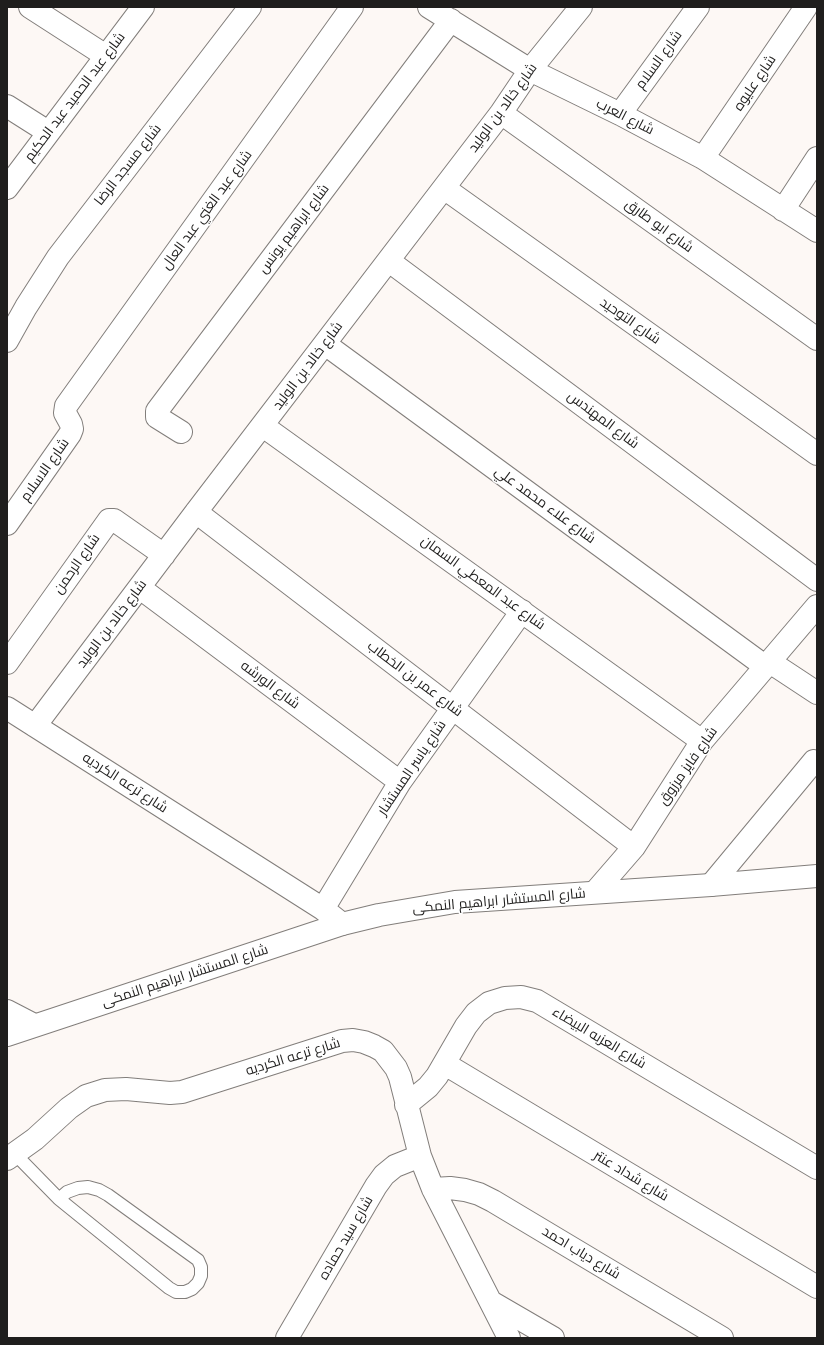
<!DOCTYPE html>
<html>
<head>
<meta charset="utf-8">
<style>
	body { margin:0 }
	#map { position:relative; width:824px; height:1345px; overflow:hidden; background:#fdf8f5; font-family:"Noto Sans",sans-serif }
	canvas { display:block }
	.frame { position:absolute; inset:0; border:8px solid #1f1e1d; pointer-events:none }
</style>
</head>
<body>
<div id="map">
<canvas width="824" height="1345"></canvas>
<div class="frame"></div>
</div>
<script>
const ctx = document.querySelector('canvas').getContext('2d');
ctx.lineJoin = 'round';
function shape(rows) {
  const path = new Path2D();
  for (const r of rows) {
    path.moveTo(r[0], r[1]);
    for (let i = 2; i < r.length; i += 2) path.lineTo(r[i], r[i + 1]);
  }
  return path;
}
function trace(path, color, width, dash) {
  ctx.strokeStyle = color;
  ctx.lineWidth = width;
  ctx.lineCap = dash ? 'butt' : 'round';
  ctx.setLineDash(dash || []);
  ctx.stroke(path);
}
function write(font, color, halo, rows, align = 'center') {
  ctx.font = font + ' "Noto Sans",Cairo,sans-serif';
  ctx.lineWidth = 3;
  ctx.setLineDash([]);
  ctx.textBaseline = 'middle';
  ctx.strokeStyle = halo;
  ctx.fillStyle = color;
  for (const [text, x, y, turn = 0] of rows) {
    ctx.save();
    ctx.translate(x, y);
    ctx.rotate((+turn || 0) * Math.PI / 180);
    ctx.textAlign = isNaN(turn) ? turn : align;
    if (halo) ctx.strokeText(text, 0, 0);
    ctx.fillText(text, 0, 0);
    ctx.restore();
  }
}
const lane = shape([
	[15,1154,59,1199],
	[88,1187,99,1190,108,1195,198,1260,201,1267,201,1276,198,1283,192,1289,185,1292,176,1292,169,1288,59,1199,67,1192,78,1188,88,1187]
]);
const street = shape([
	[30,7,106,56],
	[429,7,530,70,620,114,703,158,817,231],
	[7,106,48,132],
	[501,113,817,339],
	[620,114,698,7],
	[703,158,806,7],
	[7,188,143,7],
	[444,188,817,454],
	[783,210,817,158],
	[389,261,817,580],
	[7,341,26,307,58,257,250,7],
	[325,344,766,667],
	[263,426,702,741],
	[181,432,157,417,157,411,451,20],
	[196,512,634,847],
	[7,524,70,434,72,429,71,424,65,413,66,406,352,7],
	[140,588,400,782],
	[770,662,817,693],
	[7,663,109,520,114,520,164,555],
	[7,708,323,909,342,924],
	[35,726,196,512,501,113,530,70,581,7],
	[711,885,814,761],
	[595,892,634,847,702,741,817,606],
	[323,909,400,782,522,611],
	[7,1011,34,1025],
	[445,1064,817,1287],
	[406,1105,428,1087,437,1076,466,1026,476,1013,489,1003,505,998,521,997,537,1001,817,1168],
	[7,1159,35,1139,69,1108,86,1096,105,1090,126,1089,170,1093,182,1092,342,1041,353,1040,364,1042,374,1046,383,1051,396,1068,400,1077,420,1156,433,1189,509,1338],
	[433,1189,450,1188,465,1190,479,1194,493,1201,722,1338],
	[491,1302,553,1338],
	[287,1338,376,1186,384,1175,395,1166,420,1156]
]);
const secondary = shape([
	[7,1035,342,924,379,915,455,902,711,885,817,876]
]);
trace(lane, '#827e7b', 14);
trace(street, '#827e7b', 24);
trace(secondary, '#827e7b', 24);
trace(lane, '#fff', 12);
trace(street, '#fff', 22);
trace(secondary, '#fff', 22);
write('14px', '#1f1e1d', '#fff', [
	["شارع السلام",659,60,-54],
	["شارع عليوه",755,83,-56],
	["شارع عبد الحميد عبد الحكيم",75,97,-53],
	["شارع خالد بن الوليد",503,108,-54],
	["شارع العرب",625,117,27],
	["شارع مسجد الرضا",128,165,-52],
	["شارع عبد الغني عبد العال",207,210,-54],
	["شارع ابو طارق",659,226,36],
	["شارع ابراهيم يونس",294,229,-53],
	["شارع التوحيد",630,321,35],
	["شارع خالد بن الوليد",308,366,-53],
	["شارع المهندس",603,420,37],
	["شارع الاسلام",45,470,-55],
	["شارع علاء محمد علي",545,505,36],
	["شارع الرحمن",77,564,-55],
	["شارع عبد المعطي السمان",483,583,36],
	["شارع خالد بن الوليد",112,624,-53],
	["شارع عمر بن الخطاب",415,679,37],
	["شارع الورشه",270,685,37],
	["شارع فايز مرزوق",688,766,-55],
	["شارع ياسر المستشار",412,768,-56],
	["شارع ترعه الكرديه",125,783,33],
	["شارع المستشار ابراهيم النمكى",499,901,-5],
	["شارع المستشار ابراهيم النمكى",185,976,-18],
	["شارع العزبه البيضاء",599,1038,31],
	["شارع ترعه الكرديه",293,1057,-17],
	["شارع شداد عنتر",631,1176,31],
	["شارع سيد حماده",346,1238,-60],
	["شارع دياب احمد",581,1253,31]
]);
</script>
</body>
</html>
